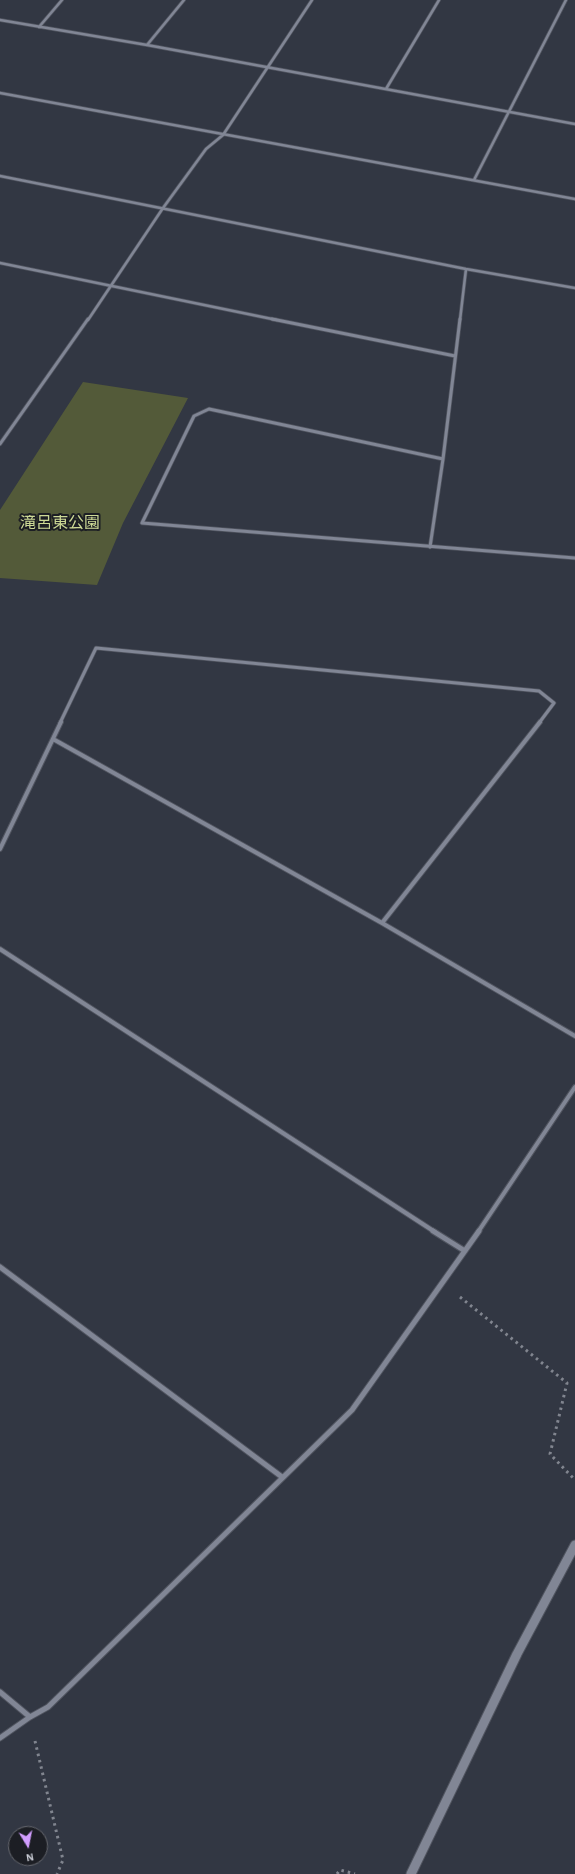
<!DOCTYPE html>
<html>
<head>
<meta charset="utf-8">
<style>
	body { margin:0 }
	#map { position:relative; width:575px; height:1874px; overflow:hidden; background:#323743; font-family:"Alegreya Sans",sans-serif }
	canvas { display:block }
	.north { position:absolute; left:8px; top:1826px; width:40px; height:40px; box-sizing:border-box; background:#1c1e24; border:1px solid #64666d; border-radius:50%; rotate:170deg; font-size:11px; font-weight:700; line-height:16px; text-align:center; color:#cfd2db }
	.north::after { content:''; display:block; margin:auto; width:14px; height:18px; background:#d19dfe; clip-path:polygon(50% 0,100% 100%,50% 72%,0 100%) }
</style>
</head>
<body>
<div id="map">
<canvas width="575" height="1874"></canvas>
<div class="north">N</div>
</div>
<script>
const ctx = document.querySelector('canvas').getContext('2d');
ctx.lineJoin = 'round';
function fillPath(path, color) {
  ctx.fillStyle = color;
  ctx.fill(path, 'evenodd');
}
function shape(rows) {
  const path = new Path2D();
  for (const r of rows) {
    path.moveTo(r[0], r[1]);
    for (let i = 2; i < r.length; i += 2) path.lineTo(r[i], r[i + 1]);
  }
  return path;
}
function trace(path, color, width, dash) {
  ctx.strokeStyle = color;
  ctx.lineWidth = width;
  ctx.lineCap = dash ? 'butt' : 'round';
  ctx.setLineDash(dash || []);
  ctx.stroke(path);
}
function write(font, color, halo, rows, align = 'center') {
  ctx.font = font + ' "Alegreya Sans","Noto Sans JP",sans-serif';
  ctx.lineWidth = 4;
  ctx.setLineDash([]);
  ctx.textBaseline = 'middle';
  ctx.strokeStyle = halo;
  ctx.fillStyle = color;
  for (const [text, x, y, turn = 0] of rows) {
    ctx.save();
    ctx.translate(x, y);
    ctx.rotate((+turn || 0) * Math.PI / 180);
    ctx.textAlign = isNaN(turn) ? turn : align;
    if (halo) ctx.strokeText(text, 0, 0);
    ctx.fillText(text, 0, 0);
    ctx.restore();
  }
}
fillPath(shape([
	[83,382,188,398,123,523,97,585,0,578,0,510]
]), '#535a39');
const minorFar3 = shape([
	[0,20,147,45,575,124],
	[39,27,62,0],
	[147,45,184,0],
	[386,89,439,0],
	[0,93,575,199],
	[0,176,466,269,575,288],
	[474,180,566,0],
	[0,263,277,320],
	[88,320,163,208,206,149,223,135,312,0],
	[460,320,466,269]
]);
const minorFar2 = shape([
	[272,319,455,356],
	[0,444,88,319],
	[443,459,209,409,194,416,142,523,575,558],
	[430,547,443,459,460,319],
	[60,723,96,648,539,691,554,703,539,723]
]);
const minorFar1 = shape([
	[53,739,382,923,575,1036],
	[0,849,61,722],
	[382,923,540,722],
	[0,949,435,1232],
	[478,1232,575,1087]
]);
const minor = shape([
	[433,1231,465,1251],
	[0,1267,282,1477],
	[0,1692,30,1717],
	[0,1738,30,1717,48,1707,352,1410,479,1231]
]);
const tertiary = shape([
	[411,1874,517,1654,575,1545]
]);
trace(minorFar3, '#50545f', 4);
trace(minorFar2, '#50545f', 4.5);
trace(minorFar1, '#50545f', 6);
trace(minor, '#50545f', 7);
trace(tertiary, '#50545f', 11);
trace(shape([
	[460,1297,567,1383,550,1454,575,1480],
	[35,1741,63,1860,57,1874],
	[337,1874,340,1870,355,1874]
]), '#81858f', 3, [2.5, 4]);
trace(minorFar3, '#818695', 2.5);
trace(minorFar2, '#818695', 3);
trace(minorFar1, '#818695', 4);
trace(minor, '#818695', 5);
trace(tertiary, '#818695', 9);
write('16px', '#cdd996', '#1c1e24', [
	["滝呂東公園",60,523]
]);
</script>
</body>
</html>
